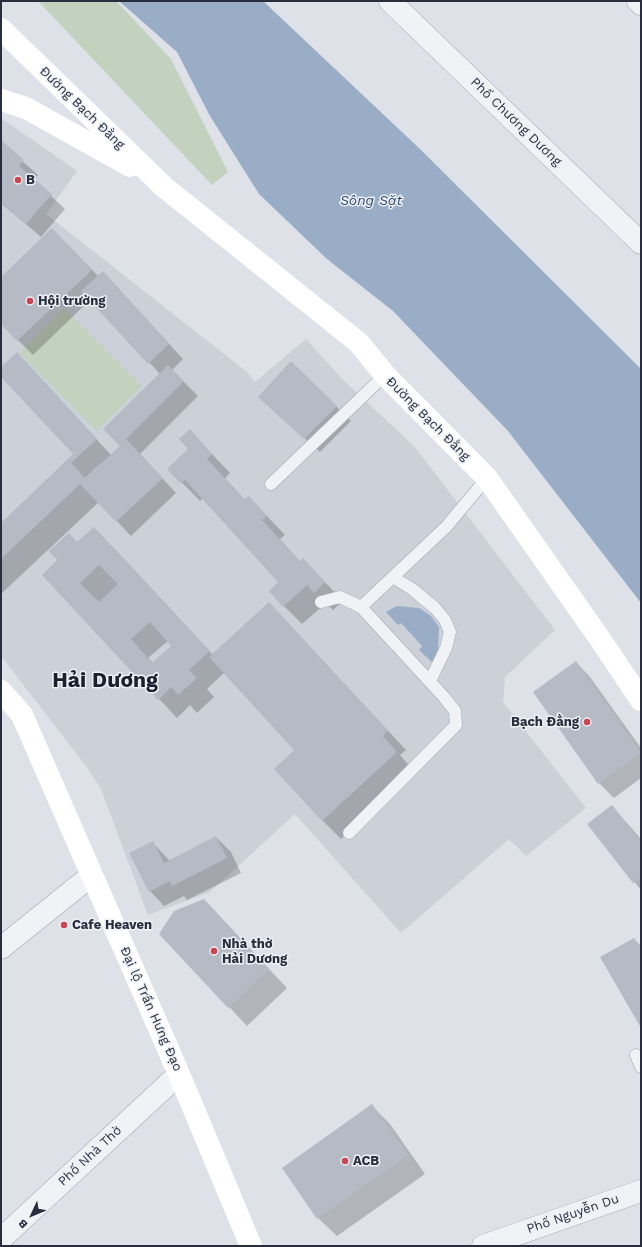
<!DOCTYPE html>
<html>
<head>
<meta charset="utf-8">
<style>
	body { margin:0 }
	#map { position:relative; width:642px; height:1247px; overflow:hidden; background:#dee1e7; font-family:"Work Sans",sans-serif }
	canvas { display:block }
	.frame { position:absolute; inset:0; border:2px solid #282e3d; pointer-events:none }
	.north { position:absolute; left:12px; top:1195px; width:40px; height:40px; -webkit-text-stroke:3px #edf0f5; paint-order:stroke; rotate:226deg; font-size:11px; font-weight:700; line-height:16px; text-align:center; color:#282e3d }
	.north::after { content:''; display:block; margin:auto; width:14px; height:18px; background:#282e3d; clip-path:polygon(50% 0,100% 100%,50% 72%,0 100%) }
</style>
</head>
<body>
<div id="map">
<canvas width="642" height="1247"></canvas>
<div class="frame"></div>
<div class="north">B</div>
</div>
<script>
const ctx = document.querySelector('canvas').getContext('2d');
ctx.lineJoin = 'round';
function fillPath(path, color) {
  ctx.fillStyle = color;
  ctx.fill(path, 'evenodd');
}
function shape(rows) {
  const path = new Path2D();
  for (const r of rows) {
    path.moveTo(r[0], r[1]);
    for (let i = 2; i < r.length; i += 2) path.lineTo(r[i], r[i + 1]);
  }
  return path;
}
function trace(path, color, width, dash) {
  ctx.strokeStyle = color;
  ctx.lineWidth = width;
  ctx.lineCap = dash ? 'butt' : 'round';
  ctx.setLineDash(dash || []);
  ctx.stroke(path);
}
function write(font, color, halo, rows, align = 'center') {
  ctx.font = font + ' "Work Sans",sans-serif';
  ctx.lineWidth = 3;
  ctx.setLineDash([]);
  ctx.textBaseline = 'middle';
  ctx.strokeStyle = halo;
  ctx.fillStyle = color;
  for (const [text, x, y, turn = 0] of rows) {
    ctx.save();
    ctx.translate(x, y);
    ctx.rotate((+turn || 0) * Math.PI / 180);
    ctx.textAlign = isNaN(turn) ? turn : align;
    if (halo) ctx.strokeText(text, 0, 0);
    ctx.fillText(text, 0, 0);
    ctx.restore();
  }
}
fillPath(shape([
	[1,118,77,171,46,214,247,372,255,382,306,339,342,379,414,446,555,630,505,677,503,702,586,808,526,856,509,839,401,933,295,814,210,892,148,915,101,789,86,766,1,656]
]), '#ccd0d9');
fillPath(shape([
	[38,1,116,1,171,59,228,172,212,185],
	[64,308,142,386,97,431,19,353]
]), '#c3d1bf');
fillPath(shape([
	[119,1,263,1,420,149,641,369,641,603,508,431,393,311,327,259,259,194,210,116,177,52],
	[397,606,419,608,430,615,439,627,438,651,432,662,419,650,422,646,401,623,398,625,386,612]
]), '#99adc6');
fillPath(shape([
	[1,142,38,175,34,180,65,209,41,237,1,203],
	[67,244,98,276,117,287,183,359,172,370,198,396,140,454,176,493,131,536,99,502,1,594,1,524,75,454,1,375,1,368,31,368,111,455,121,446,160,374,91,299,33,355,1,323,1,279],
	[100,464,101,465,87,479,85,478],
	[291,362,351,421,320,452,259,397],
	[190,431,230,473,225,478,245,500,249,497,285,535,280,539,300,562,303,559,343,601,333,610,326,603,302,624,284,606,279,582,203,498,200,501,169,469,190,450],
	[77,543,112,546,213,655,269,603,406,750,400,755,414,771,341,839,322,820,295,750,224,673,207,689,214,697,197,713,190,705,177,718,43,575],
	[168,641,173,646,153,663,148,658],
	[576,662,590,677,641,748,641,778,614,798,599,783,534,692],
	[612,806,641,839,641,890,588,824],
	[216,837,231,852,241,873,187,900,184,896,164,906,150,891,153,843,170,861],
	[204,900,287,988,247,1026,160,933],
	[634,939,641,946,641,1026],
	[372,1106,390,1124,425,1174,337,1236,318,1218]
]), '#0003');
fillPath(shape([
	[1,140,24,160,19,166,52,194,26,224,1,202],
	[52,228,92,270,17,341,1,324,1,277],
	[103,271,169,344,148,364,81,291],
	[17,352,97,439,71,463,85,478,120,446,103,429,168,365,184,381,126,439,163,478,116,522,80,484,1,559,1,523,73,454,1,377,1,367],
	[291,361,337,406,304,439,258,397],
	[190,429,212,454,207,459,244,499,249,496,267,516,262,520,300,561,303,558,325,582,314,593,307,585,283,607,269,591,278,582,185,480,180,483,167,469,188,449,179,439],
	[94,527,210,651,189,670,197,678,178,695,171,687,158,700,42,575,57,560,49,551,69,533,77,542],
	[99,565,118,584,99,602,80,583],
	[150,622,171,646,152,663,131,639],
	[269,602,388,731,383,736,397,752,322,821,274,769,294,750,209,657],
	[576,661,641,753,598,784,533,692],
	[612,805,641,842,641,877,633,883,587,824],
	[216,836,227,858,172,886,170,881,149,892,129,853,153,841,164,863],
	[204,899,269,969,228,1008,159,934,174,911],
	[634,938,641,949,641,1028,600,957],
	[372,1104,408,1155,317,1219,282,1168]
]), '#b5bac4');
const lane = shape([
	[271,484,385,375],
	[393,577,412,589,435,608,445,620,450,632,446,648,430,681],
	[321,602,340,597,361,607,444,697,455,711,456,725,349,833],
	[361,607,446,527,487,478],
	[636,1055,641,1067]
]);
const street = shape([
	[390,1,641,243],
	[638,1,641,4],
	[1,948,92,875],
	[1,1239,179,1074],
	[483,1246,641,1191]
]);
trace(lane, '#a4a8b1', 13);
trace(street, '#a4a8b1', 23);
trace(lane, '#f0f2f5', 12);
trace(street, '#f0f2f5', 22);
trace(shape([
	[1,29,164,187,359,343,385,375,487,478,600,639,641,700],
	[1,100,26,108,130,166],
	[1,691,22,715,179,1074,251,1246]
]), '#fff', 22);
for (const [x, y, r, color] of [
	[18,180,4,"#ca4552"],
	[30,301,4,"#ca4552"],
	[587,722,4,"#ca4552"],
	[64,925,4,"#ca4552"],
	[214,951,4,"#ca4552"],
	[345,1161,4,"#ca4552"]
]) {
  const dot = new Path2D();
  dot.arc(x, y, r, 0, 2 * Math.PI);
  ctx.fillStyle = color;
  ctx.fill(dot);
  trace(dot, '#edf0f5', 1.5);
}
write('13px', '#282e3d', '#edf0f5', [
	["Đường Bạch Đằng",82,108,44],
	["Phố Chương Dương",516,122,44],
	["Đường Bạch Đằng",428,419,45],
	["Đại lộ Trần Hưng Đạo",151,1009,66],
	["Phố Nhà Thờ",90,1156,-43],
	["Phố Nguyễn Du",573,1214,-19]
]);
write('bold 13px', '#282e3d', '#edf0f5', [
	["B",26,180],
	["Hội trường",38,301],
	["Bạch Đằng",579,722,"right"],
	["Cafe Heaven",72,925],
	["Nhà thờ",222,944],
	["Hải Dương",222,959],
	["ACB",353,1161]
], 'left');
write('italic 14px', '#334b70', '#edf0f5', [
	["Sông Sặt",371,201]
]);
write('bold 21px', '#1a202e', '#edf0f5', [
	["Hải Dương",105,681]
]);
</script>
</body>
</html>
